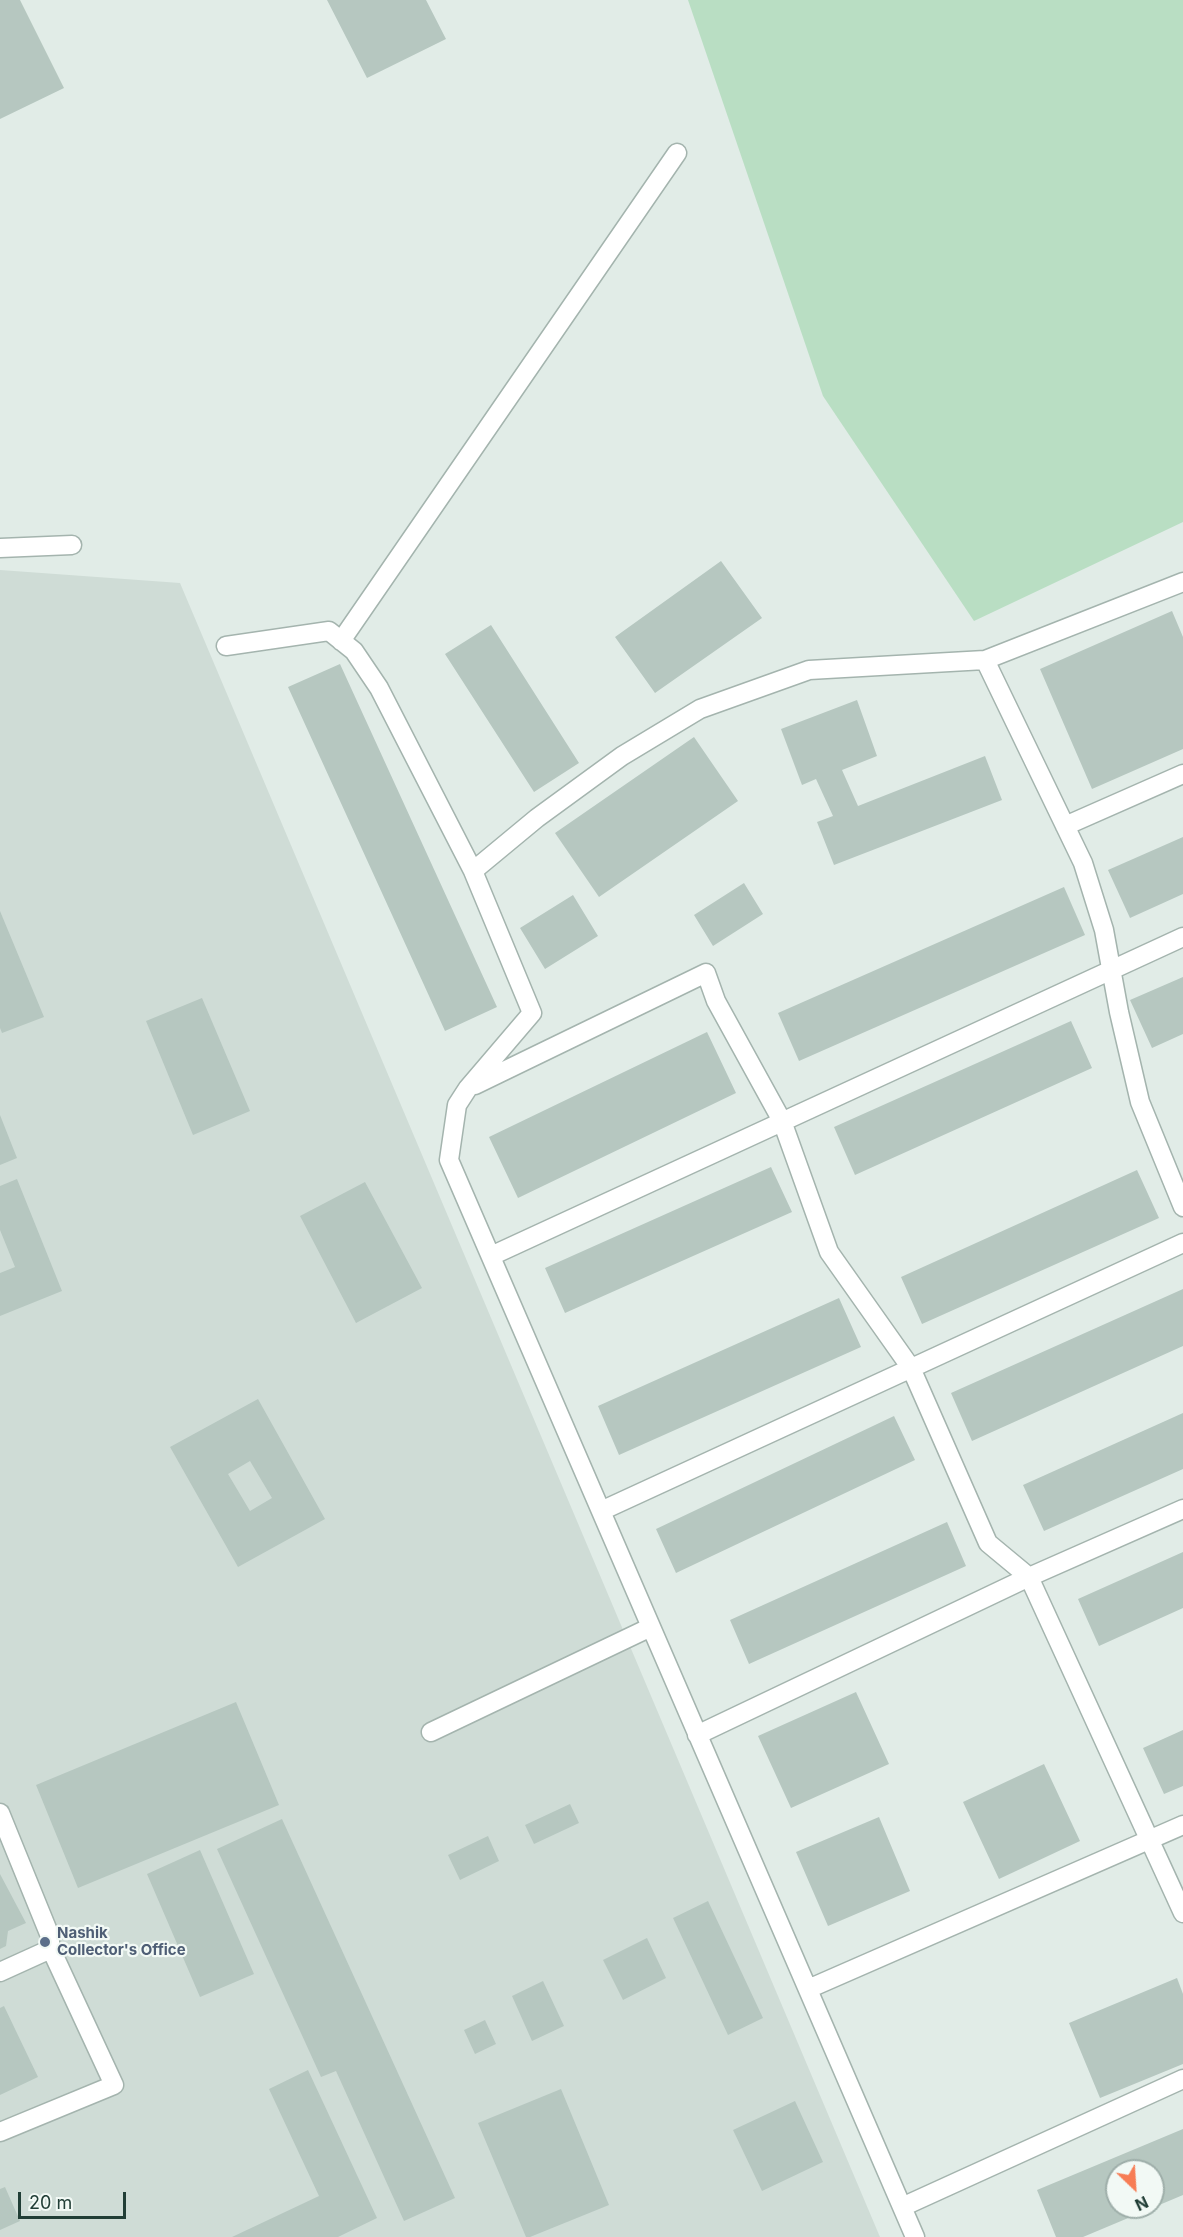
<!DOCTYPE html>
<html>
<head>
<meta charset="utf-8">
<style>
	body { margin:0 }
	#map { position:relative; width:1183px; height:2237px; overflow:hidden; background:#e1ece7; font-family:Inter,sans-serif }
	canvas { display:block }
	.north { position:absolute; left:1105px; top:2159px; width:60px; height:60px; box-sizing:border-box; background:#f2f9f5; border:2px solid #9eaea9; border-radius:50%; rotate:155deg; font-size:16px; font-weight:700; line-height:24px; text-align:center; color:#213e36 }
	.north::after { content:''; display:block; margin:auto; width:21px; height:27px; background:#f77d55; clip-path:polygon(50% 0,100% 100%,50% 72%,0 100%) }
	.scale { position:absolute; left:18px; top:2192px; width:108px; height:27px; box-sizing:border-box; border:3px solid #213e36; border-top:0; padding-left:8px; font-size:18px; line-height:21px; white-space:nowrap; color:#213e36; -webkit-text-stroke:4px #f2f9f5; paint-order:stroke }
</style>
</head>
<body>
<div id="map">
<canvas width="1183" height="2237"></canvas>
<div class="north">N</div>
<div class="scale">20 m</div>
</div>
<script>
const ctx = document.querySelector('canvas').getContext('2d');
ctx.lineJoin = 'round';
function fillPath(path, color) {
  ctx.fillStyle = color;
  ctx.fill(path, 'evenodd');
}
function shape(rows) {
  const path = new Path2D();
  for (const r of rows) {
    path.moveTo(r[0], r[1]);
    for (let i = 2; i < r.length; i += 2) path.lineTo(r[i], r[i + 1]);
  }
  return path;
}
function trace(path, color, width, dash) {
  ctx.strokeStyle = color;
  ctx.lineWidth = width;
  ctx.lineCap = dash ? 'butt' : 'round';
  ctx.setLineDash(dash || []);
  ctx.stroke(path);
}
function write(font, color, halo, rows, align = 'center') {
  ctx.font = font + ' Inter,sans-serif';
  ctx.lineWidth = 4.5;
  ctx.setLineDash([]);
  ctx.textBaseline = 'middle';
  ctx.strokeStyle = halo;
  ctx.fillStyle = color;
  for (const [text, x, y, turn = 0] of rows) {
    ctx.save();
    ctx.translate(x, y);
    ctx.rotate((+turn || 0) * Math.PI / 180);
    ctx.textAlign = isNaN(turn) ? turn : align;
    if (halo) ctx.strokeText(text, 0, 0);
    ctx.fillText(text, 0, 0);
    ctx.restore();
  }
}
fillPath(shape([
	[0,570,180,583,880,2237,0,2237]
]), '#cfdcd6');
fillPath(shape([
	[688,0,1183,0,1183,522,974,621,823,396]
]), '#b9dec3');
fillPath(shape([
	[0,0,20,0,64,88,0,119],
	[327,0,426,0,446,39,367,78],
	[721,561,762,618,655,693,615,637],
	[1172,611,1183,637,1183,749,1092,789,1040,669],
	[491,625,579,763,534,792,445,654],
	[340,664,497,1007,445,1031,288,687],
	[857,700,877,756,842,770,858,806,985,756,1002,800,834,865,817,822,833,816,816,779,802,785,781,729],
	[694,737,738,801,599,897,555,833],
	[1183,837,1183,894,1130,918,1108,870],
	[744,883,763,914,713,946,694,915],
	[1064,887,1085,935,799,1061,778,1013],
	[573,895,598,936,545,969,520,928],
	[0,911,44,1017,2,1033,0,1028],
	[1183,977,1183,1034,1152,1048,1130,1000],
	[202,998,250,1111,193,1135,146,1021],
	[1071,1021,1092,1068,855,1175,834,1127],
	[707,1032,736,1093,518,1198,489,1137],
	[0,1115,17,1158,0,1165],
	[771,1167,792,1212,565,1313,545,1268],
	[1137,1170,1159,1218,922,1324,901,1277],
	[17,1179,62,1291,0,1316,0,1273,15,1267,0,1230,0,1186],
	[365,1182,422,1288,356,1323,300,1216],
	[1183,1289,1183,1346,972,1441,951,1393],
	[839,1298,861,1347,619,1455,598,1406],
	[258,1399,325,1519,238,1567,170,1447],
	[250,1461,272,1498,250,1511,228,1474],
	[1183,1413,1183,1469,1044,1531,1023,1485],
	[894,1416,915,1460,676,1573,656,1529],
	[947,1522,966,1566,749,1664,730,1620],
	[1183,1552,1183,1608,1099,1646,1078,1599],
	[856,1692,889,1764,791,1808,758,1736],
	[236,1702,279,1805,78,1888,36,1785],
	[1183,1730,1183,1786,1164,1794,1143,1748],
	[1044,1764,1080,1841,999,1879,963,1802],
	[570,1804,579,1823,534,1844,525,1825],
	[879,1817,910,1891,828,1926,796,1852],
	[282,1819,455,2198,404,2221,336,2071,321,2077,217,1849],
	[488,1836,499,1861,460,1880,448,1855],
	[200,1850,254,1974,200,1997,147,1874],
	[0,1874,26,1923,8,1931,6,1946,0,1949],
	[708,1901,763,2018,728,2035,673,1918],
	[647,1938,666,1978,623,2000,603,1960],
	[1177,1978,1183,1994,1183,2064,1100,2098,1069,2023],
	[543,1981,564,2026,532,2041,512,1996],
	[4,2006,38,2077,0,2095,0,2008],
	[485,2020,496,2044,475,2054,464,2030],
	[308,2070,377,2218,338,2237,232,2237,319,2196,269,2089],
	[561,2089,609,2205,530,2237,526,2237,478,2123],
	[795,2101,823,2162,762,2191,733,2130],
	[1183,2129,1183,2195,1083,2237,1056,2237,1037,2190],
	[1117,2171,1153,2171,1153,2207,1117,2207],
	[5,2187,20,2221,0,2230,0,2189]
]), '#b6c7c0');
const lane = shape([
	[0,548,72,545],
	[0,1813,50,1936,50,1947,44,1952,0,1972],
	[0,2132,114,2085,50,1947]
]);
const street = shape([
	[341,641,677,153],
	[226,646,329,631,354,651,379,688,473,871,532,1013,468,1088,457,1105,449,1160,915,2237],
	[985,660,1083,863,1104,930,1119,1012,1140,1102,1183,1207],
	[1065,826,1183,774],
	[473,871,537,818,622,756,700,709,809,670,985,660,1183,582],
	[475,1085,706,973,716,1001,782,1121,829,1252,911,1368,988,1543,1029,1577,1183,1913],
	[491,1256,1183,937],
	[601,1511,1183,1243],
	[431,1732,651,1627],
	[697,1735,1029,1577,1183,1509],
	[808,1989,1183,1825],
	[902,2207,1183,2079]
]);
trace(lane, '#a4b4ae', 21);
trace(street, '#a4b4ae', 21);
trace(lane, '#fff', 18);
trace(street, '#fff', 18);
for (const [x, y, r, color] of [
	[45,1942,6,"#5c6f8a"]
]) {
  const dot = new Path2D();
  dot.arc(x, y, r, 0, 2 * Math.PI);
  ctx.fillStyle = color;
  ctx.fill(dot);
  trace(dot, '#f2f9f5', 2);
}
write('bold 15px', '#4e5e75', '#f2f9f5', [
	["Nashik",57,1933],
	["Collector's Office",57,1950]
], 'left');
</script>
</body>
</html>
